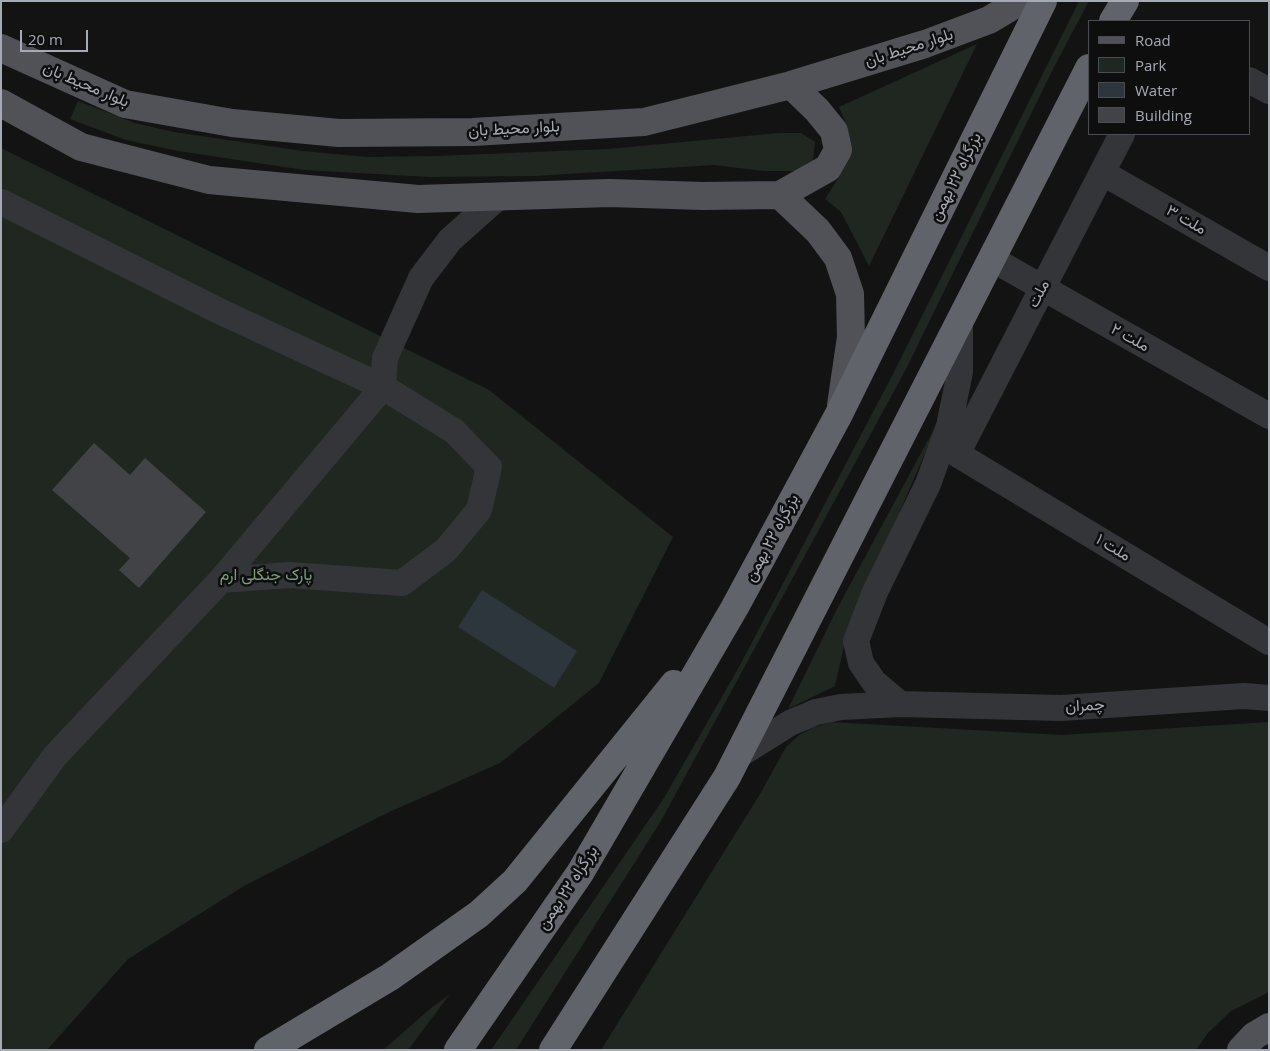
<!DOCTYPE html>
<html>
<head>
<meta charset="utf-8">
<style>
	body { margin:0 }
	#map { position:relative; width:1270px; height:1051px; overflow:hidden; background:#131314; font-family:"Open Sans",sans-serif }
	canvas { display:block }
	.frame { position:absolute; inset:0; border:2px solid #a5aab4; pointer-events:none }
	.legend { position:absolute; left:1088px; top:20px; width:162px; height:115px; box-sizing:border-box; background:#0e0e0f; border:1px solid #4a4c51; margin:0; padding:6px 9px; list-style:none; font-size:15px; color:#a5aab4 }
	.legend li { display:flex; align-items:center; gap:10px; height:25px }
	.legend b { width:25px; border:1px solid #4a4c51 }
	.scale { position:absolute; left:20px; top:30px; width:68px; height:22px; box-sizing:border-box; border:2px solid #a5aab4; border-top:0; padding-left:6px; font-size:15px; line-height:18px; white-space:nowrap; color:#a5aab4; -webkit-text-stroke:4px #0e0e0f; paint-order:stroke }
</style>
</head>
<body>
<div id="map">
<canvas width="1270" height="1051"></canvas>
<div class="frame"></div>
<ul class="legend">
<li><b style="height:6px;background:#505258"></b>Road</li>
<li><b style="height:14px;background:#1f2720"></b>Park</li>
<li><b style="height:14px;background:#2d363c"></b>Water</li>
<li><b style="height:14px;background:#424347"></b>Building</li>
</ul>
<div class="scale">20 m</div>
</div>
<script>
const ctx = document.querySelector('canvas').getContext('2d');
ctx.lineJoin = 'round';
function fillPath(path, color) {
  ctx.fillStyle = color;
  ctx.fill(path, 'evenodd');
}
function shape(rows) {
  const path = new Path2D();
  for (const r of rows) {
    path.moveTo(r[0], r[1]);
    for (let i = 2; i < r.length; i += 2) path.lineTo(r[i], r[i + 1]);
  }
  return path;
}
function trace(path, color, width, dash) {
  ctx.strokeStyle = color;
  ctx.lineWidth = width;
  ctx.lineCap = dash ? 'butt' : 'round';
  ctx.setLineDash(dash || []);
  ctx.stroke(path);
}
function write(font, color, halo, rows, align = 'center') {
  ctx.font = font + ' "Open Sans",Vazirmatn,sans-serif';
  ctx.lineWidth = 5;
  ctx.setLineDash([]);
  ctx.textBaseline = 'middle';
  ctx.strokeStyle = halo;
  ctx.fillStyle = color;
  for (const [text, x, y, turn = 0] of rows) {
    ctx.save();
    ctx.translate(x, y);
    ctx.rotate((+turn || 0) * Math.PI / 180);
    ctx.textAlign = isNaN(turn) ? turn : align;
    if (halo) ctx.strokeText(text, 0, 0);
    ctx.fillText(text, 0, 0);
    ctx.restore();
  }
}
fillPath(shape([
	[1079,1,1089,1,1053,69,906,369,661,821,516,1050,491,1050,664,798,739,667,893,374],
	[977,44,869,266,841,212,825,199,844,169,851,149,847,126,839,107],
	[78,101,135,123,174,132,303,151,367,157,436,156,608,149,779,133,801,133,815,142,813,160,796,171,763,171,714,165,535,176,429,177,304,170,178,151,126,140,70,119],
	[1,148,489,390,673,537,599,683,500,763,385,814,244,886,128,959,47,1050,1,1050],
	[942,414,847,633,835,686,788,709,838,607],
	[831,722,1062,735,1269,722,1269,992,1231,1011,1208,1033,1196,1050,601,1050,760,794,786,747,799,735,814,727],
	[450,994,408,1050,383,1050,431,1008]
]), '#1f2720');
fillPath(shape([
	[482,590,577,651,554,688,458,627]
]), '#2d363c');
fillPath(shape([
	[94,443,130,475,145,458,206,512,139,588,119,570,130,558,52,490]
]), '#424347');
trace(shape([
	[1249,80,1269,91],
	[1122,134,957,454,1269,642],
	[1103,173,1269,268],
	[1,202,219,311,383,387,454,431,489,467,479,510,446,550,402,583,290,575,221,580],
	[992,259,1269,416],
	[900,704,874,682,861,663,856,641,875,592,928,484,949,426,960,372,960,324],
	[739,755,790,723,816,712,841,707,900,704,1061,708,1244,696,1269,698],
	[1,830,55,756,221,580,383,387,385,358,421,278,450,240,497,198]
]), '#343539', 26);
trace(shape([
	[1,48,125,104,232,123,339,133,473,132,644,122,708,106,791,85,925,44,989,20,1021,1],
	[1,103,81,147,209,180,418,199,610,193,703,196,780,195,818,231,838,258,850,294,851,337,841,405],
	[780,195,828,168,838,150,834,131,817,110,791,85],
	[1241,1050,1254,1036,1269,1027]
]), '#505258', 28);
trace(shape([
	[1113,21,1125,1],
	[268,1050,390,977,479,914,515,881,674,684],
	[458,1050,580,873,735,607,839,414,1043,1],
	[553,1050,727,777,1089,68]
]), '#60636a', 28);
write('16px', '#a5aab4', '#0e0e0f', [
	["بلوار محیط بان",909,48,-18],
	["بلوار محیط بان",86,85,23],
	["بلوار محیط بان",514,129,-3],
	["بزرگراه ۲۲ بهمن",956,177,-64],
	["ملت ۳",1186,220,30],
	["ملت",1039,294,-63],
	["ملت ۲",1130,338,29],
	["بزرگراه ۲۲ بهمن",772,538,-62],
	["ملت ۱",1113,548,31],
	["چمران",1085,706,-3],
	["بزرگراه ۲۲ بهمن",568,888,-57]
]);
write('16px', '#7c9e7d', '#0e0e0f', [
	["پارک جنگلی ارم",266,575]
]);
</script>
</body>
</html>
